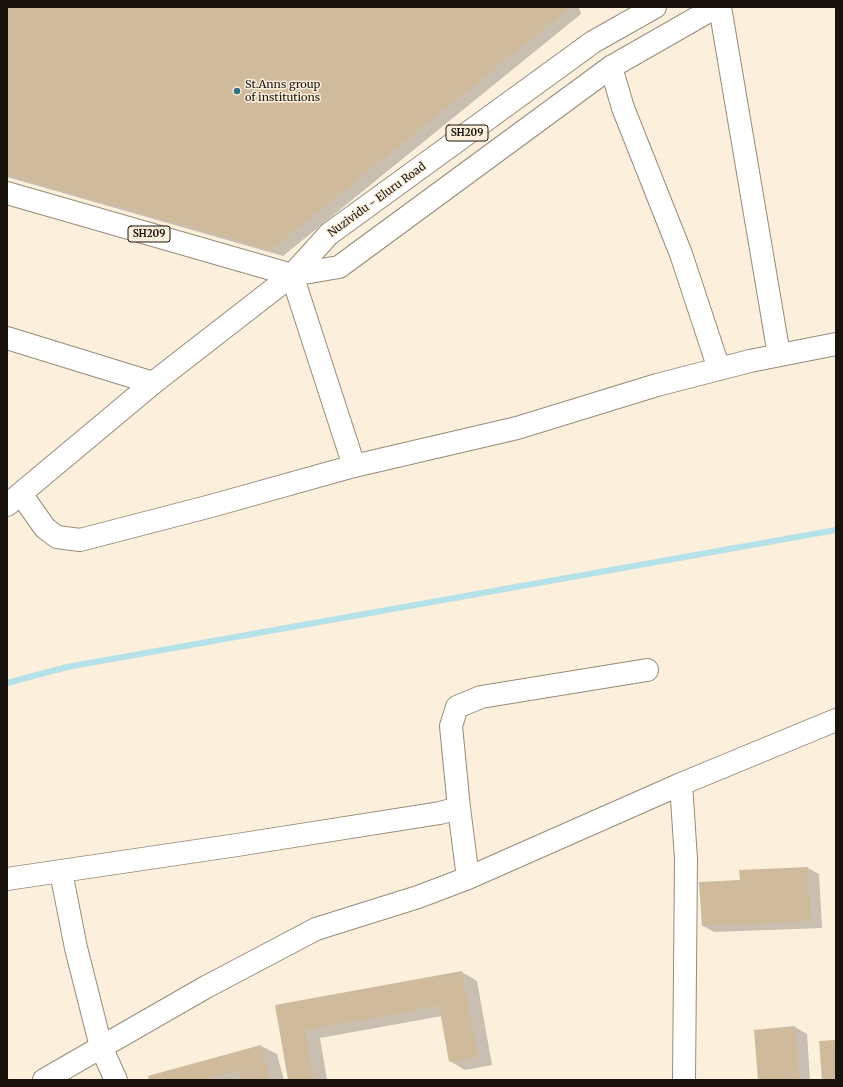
<!DOCTYPE html>
<html>
<head>
<meta charset="utf-8">
<style>
	body { margin:0 }
	#map { position:relative; width:843px; height:1087px; overflow:hidden; background:#fcefdc; font-family:Merriweather,serif }
	canvas { display:block }
	.frame { position:absolute; inset:0; border:8px solid #18140d; pointer-events:none }
</style>
</head>
<body>
<div id="map">
<canvas width="843" height="1087"></canvas>
<div class="frame"></div>
</div>
<script>
const ctx = document.querySelector('canvas').getContext('2d');
ctx.lineJoin = 'round';
function fillPath(path, color) {
  ctx.fillStyle = color;
  ctx.fill(path, 'evenodd');
}
function shape(rows) {
  const path = new Path2D();
  for (const r of rows) {
    path.moveTo(r[0], r[1]);
    for (let i = 2; i < r.length; i += 2) path.lineTo(r[i], r[i + 1]);
  }
  return path;
}
function trace(path, color, width, dash) {
  ctx.strokeStyle = color;
  ctx.lineWidth = width;
  ctx.lineCap = dash ? 'butt' : 'round';
  ctx.setLineDash(dash || []);
  ctx.stroke(path);
}
function write(font, color, halo, rows, align = 'center') {
  ctx.font = font + ' Merriweather,serif';
  ctx.lineWidth = 3;
  ctx.setLineDash([]);
  ctx.textBaseline = 'middle';
  ctx.strokeStyle = halo;
  ctx.fillStyle = color;
  for (const [text, x, y, turn = 0] of rows) {
    ctx.save();
    ctx.translate(x, y);
    ctx.rotate((+turn || 0) * Math.PI / 180);
    ctx.textAlign = isNaN(turn) ? turn : align;
    if (halo) ctx.strokeText(text, 0, 0);
    ctx.fillText(text, 0, 0);
    ctx.restore();
  }
}
fillPath(shape([
	[7,7,579,7,581,14,283,256,7,177],
	[808,868,819,874,822,928,714,932,703,926,741,881],
	[462,972,477,981,492,1065,465,1070,450,1061,442,1016,320,1038,327,1080,289,1080,276,1006],
	[795,1027,807,1034,810,1080,759,1080],
	[261,1046,277,1054,284,1080,150,1080,149,1076]
]), '#0003');
trace(shape([
	[7,683,67,667,836,530]
]), '#b5e1e9', 6);
fillPath(shape([
	[7,7,571,7,271,250,7,175],
	[808,867,811,921,702,926,699,882,740,880,739,870],
	[462,971,478,1057,449,1062,439,1006,305,1030,314,1080,288,1080,275,1005],
	[795,1026,799,1080,758,1080,754,1030],
	[836,1040,836,1080,822,1080,819,1041],
	[261,1045,271,1080,242,1080,240,1070,204,1080,149,1080,148,1076]
]), '#cfba9c');
const street = shape([
	[720,7,779,355],
	[611,67,623,108,681,254,719,369],
	[292,275,354,466],
	[7,338,153,383],
	[21,494,45,528,57,537,80,540,211,506,354,466,517,428,657,385,750,361,836,344],
	[681,784,686,859,684,1080],
	[61,872,76,948,101,1047,116,1080],
	[468,878,459,808,451,726,457,707,481,697,647,670],
	[7,879,237,845,440,813,459,808],
	[44,1080,206,987,316,929,418,897,468,878,681,784,836,720]
]);
const secondary = shape([
	[7,505,153,383,292,275]
]);
const primary = shape([
	[7,193,292,275,339,267,611,67,716,7],
	[292,275,329,234,593,42,655,7]
]);
trace(street, '#978b79', 24);
trace(secondary, '#978b79', 24);
trace(primary, '#978b79', 24);
trace(street, '#fff', 22);
trace(secondary, '#fff', 22);
trace(primary, '#fff', 22);
for (const [x, y, r, color] of [
	[237,91,4,"#2e7382"]
]) {
  const dot = new Path2D();
  dot.arc(x, y, r, 0, 2 * Math.PI);
  ctx.fillStyle = color;
  ctx.fill(dot);
  trace(dot, '#fcefdc', 1.5);
}
for (const [x, y, w] of [
	[467,133,42],
	[149,234,42]
]) {
  const box = new Path2D();
  box.roundRect(x - w / 2, y - 8, w, 16, 3);
  ctx.fillStyle = '#fcefdc';
  ctx.fill(box);
  trace(box, '#18140d', 1);
}
write('bold 10px', '#18140d', null, [
	["SH209",467,133],
	["SH209",149,234]
]);
write('11px', '#18140d', '#fcefdc', [
	["St.Anns group",245,85],
	["of institutions",245,98]
], 'left');
write('11px', '#18140d', '#fcefdc', [
	["Nuzividu - Eluru Road",377,200,-36]
]);
</script>
</body>
</html>
